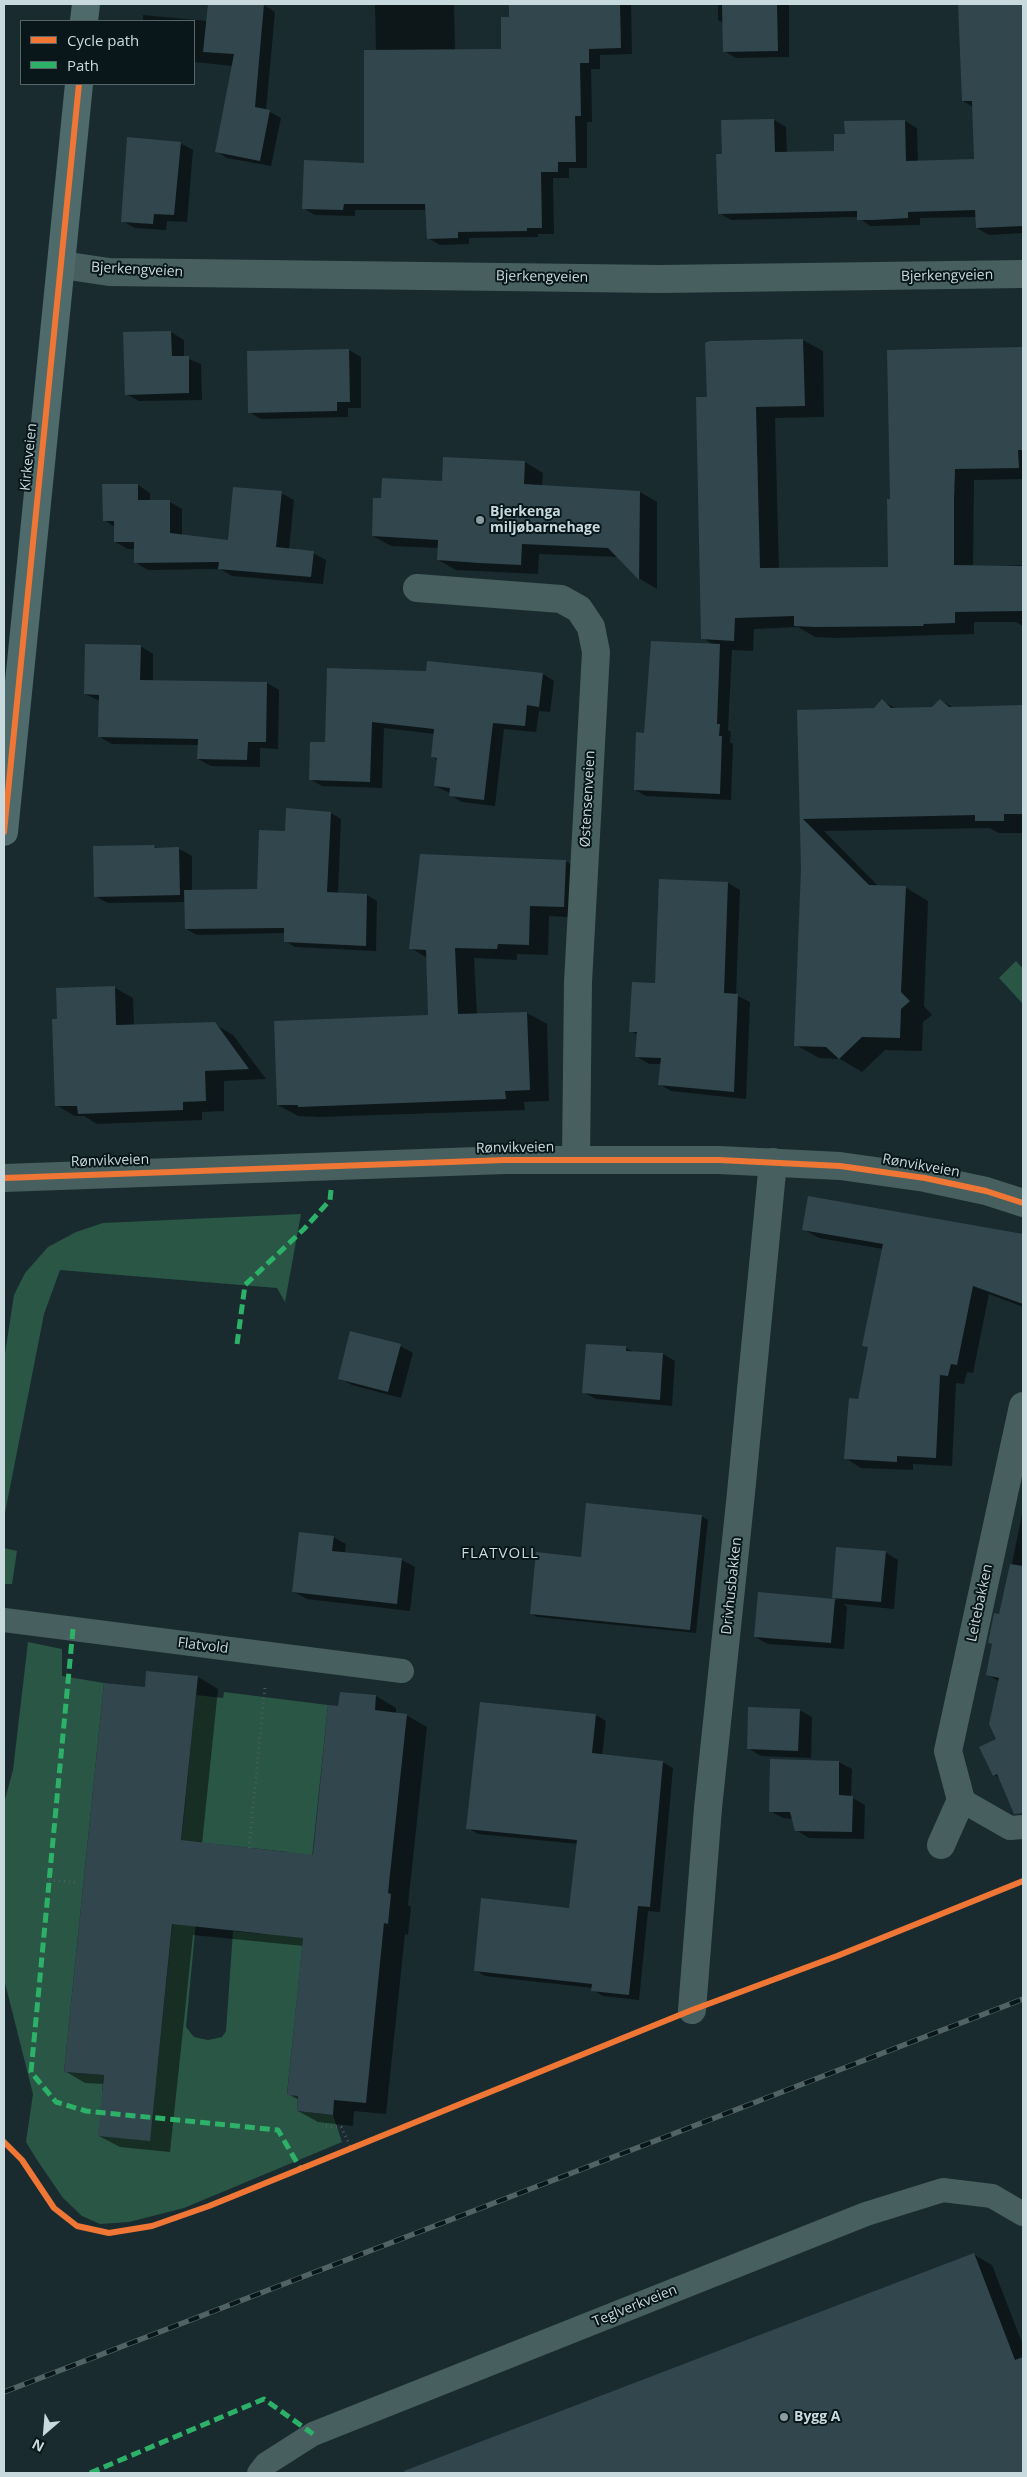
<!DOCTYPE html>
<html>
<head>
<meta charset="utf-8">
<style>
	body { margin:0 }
	#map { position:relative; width:1027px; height:2477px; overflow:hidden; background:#192b2f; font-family:"Open Sans",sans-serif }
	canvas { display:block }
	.frame { position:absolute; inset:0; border:5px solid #c9dadf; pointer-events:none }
	.legend { position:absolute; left:20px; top:20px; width:175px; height:65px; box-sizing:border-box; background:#09171a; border:1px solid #566569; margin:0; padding:6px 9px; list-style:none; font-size:15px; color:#c9dadf }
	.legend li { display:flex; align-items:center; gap:10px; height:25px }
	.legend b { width:25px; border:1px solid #566569 }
	.north { position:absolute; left:20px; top:2407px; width:50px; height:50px; -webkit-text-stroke:4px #09171a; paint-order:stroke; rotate:207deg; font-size:14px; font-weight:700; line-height:20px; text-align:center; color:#c9dadf }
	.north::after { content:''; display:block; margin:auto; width:18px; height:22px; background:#c9dadf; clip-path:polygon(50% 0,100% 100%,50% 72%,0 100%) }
</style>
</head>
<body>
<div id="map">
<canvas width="1027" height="2477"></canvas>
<div class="frame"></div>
<ul class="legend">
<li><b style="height:6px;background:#f07635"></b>Cycle path</li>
<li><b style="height:6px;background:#2db169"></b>Path</li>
</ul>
<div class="north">N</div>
</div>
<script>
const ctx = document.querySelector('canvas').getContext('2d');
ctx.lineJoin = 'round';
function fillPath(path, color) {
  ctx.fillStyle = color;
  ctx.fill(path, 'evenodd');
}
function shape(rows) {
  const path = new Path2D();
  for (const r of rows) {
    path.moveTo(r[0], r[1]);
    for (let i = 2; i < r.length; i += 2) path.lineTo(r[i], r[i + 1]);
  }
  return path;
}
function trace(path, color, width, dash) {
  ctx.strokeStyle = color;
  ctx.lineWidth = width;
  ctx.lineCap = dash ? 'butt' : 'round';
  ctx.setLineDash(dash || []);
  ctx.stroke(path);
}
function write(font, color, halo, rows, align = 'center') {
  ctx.font = font + ' "Open Sans",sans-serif';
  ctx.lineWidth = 4;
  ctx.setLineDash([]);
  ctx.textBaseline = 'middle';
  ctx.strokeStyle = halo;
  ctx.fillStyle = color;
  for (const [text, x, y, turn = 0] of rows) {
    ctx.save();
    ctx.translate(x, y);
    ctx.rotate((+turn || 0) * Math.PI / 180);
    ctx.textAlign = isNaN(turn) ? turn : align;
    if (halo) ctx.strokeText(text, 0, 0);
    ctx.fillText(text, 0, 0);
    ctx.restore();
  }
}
fillPath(shape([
	[1016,961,1023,969,1023,1004,999,978],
	[301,1214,285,1302,277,1288,60,1270,44,1314,4,1518,4,1360,14,1295,25,1273,48,1247,76,1232,103,1223],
	[4,1548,17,1551,12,1584,4,1584],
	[28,1642,62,1649,62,1676,104,1683,64,2072,104,2075,102,2091,137,2095,139,2079,156,2081,175,1899,198,1901,186,2027,194,2037,208,2040,222,2037,226,2031,233,1931,261,1934,264,1908,306,1912,287,2094,298,2096,297,2111,333,2115,342,2142,184,2208,129,2222,100,2224,82,2216,63,2198,37,2160,26,2142,33,2094,4,1979,4,1803,13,1770],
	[224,1692,328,1705,308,1896,284,1893,288,1852,205,1843,177,1883,196,1695,223,1698]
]), '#2a5645');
fillPath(shape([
	[209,4,264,5,275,12,266,110,281,118,271,166,227,158,216,151,233,66,194,62,194,21,143,21,143,15,207,21],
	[375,4,454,4,458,202,511,19,510,4,631,4,632,54,600,55,600,69,591,69,592,122,587,122,587,168,569,168,569,178,553,178,554,234,538,234,538,237,469,238,469,244,440,245,428,238,427,210,355,210,355,216,315,215,303,208,365,164,376,51],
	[718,4,789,4,789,57,736,58,724,51,724,23,718,20],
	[959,4,1023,4,1023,233,989,235,977,228,977,217,920,218,920,225,870,226,858,217,731,220,719,213,723,155,774,120,786,127,787,153,836,152,846,135,905,121,917,128,918,162,975,160,973,107,963,101],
	[180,143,193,150,187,222,167,221,166,230,135,228,122,221],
	[171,332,184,340,184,357,201,364,202,400,139,401,126,394,124,333],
	[803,340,823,351,824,417,775,418,779,569,889,568,891,500,888,351,1023,348,1023,479,974,480,973,566,1023,565,1023,626,1016,622,974,622,974,634,837,638,815,637,798,627,754,629,753,651,732,650,728,730,731,732,730,742,733,744,731,800,646,796,635,790,645,734,714,645,703,638,708,398],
	[349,350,361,357,361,408,348,408,348,417,261,419,249,412],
	[525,462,543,473,542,487,640,492,657,502,657,589,640,579,619,557,539,554,538,574,456,570,438,560,439,548,391,546,373,536,382,500],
	[138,485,150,493,150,502,170,502,182,509,182,536,229,542,281,493,294,500,289,550,313,553,326,560,323,584,232,576,220,569,148,570,135,562,135,549,128,549,115,542,115,527,104,520],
	[140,646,153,654,153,682,267,683,279,690,278,749,260,748,260,767,211,766,198,759,199,745,112,744,100,737,100,701,85,694],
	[328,670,543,674,554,681,550,712,539,711,536,732,504,729,495,806,462,802,450,795,450,793,435,786,438,760,432,757,435,734,384,728,382,788,322,786,310,779,326,744],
	[940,700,954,708,1023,707,1023,833,999,833,989,828,824,831,879,887,905,887,928,901,924,1006,932,1015,923,1022,922,1051,885,1050,862,1072,840,1059,819,1058,796,1045,803,869,798,711,875,710,882,701,897,709,932,709],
	[331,813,341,819,338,894,367,895,377,901,376,951,295,947,285,941,285,933,197,935,186,929,186,902,108,903,95,896,154,846,159,849,179,849,192,856,192,891,258,890,286,832],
	[565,861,585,872,583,918,549,916,548,955,517,954,517,960,474,958,477,1015,527,1013,547,1024,549,1101,524,1102,525,1110,319,1117,298,1116,278,1105,429,1016,427,958,411,948],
	[728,883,740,890,736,995,750,1002,746,1099,671,1091,659,1084,662,1064,649,1064,636,1056,638,1035,631,1031,656,985],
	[115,988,133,998,134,1026,214,1024,233,1035,266,1079,224,1081,224,1111,202,1112,202,1120,97,1124,84,1116,75,1116,56,1105,58,1020],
	[803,1229,1000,1231,1023,1240,1023,1307,989,1294,973,1373,967,1372,964,1384,956,1383,952,1466,913,1464,913,1470,861,1468,845,1458,869,1348,864,1345,883,1249,819,1238],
	[587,1345,626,1348,634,1352,663,1354,675,1361,672,1406,596,1399,583,1392],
	[400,1346,413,1353,401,1398,352,1385,339,1378],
	[1023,1510,1023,1807,1010,1799,1000,1778,994,1775,1000,1682,987,1674,993,1645,989,1643,1001,1616],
	[701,1516,708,1520,696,1633,537,1617,531,1613,582,1558],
	[333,1537,346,1544,345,1553,402,1560,415,1567,410,1611,307,1599,294,1592],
	[885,1552,898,1560,894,1609,843,1604,847,1607,844,1649,768,1644,755,1637,759,1593,838,1600,833,1597],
	[198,1677,218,1689,202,1844,314,1856,341,1693,376,1696,396,1708,396,1714,406,1715,427,1727,408,1905,411,1907,408,1935,405,1934,386,2114,354,2111,353,2126,318,2122,298,2111,299,2100,288,2094,304,1946,193,1935,170,2152,120,2147,99,2136,104,2084,85,2083,65,2071,146,1688],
	[799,1710,812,1717,811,1758,761,1756,748,1748],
	[596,1715,606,1721,602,1756,662,1762,673,1768,660,1912,648,1911,639,2000,603,1996,593,1990,593,1988,485,1976,475,1970,570,1909,578,1844,478,1834,468,1828],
	[772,1760,839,1762,852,1769,851,1797,865,1805,864,1839,809,1838,796,1830,793,1819,783,1818,770,1811],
	[973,2254,992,2265,1023,2345,1023,2473,401,2473]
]), '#0007');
fillPath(shape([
	[208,4,264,4,255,107,270,110,260,161,215,152,234,54,203,52],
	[509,4,620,4,621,48,589,49,589,63,580,63,581,116,575,116,576,162,558,162,558,172,541,172,542,228,527,228,527,231,458,232,458,238,427,239,425,204,344,204,343,210,302,209,304,160,364,163,364,50,501,49,501,17,509,17],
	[722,4,777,4,778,51,723,52],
	[958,4,1023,4,1023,226,976,228,975,210,908,212,908,218,873,220,857,220,857,211,718,214,716,154,722,154,721,120,774,119,775,152,834,151,834,134,845,134,844,121,905,120,906,161,974,159,972,101,962,101],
	[127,137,181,142,174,215,154,214,153,224,121,222],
	[171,331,172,356,189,356,189,393,125,395,123,332],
	[803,339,805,406,756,407,760,568,888,567,887,499,890,499,887,350,1023,347,1023,450,1018,450,1019,468,955,469,954,500,954,565,1023,566,1023,611,955,612,955,623,924,624,923,626,816,627,794,626,794,616,735,618,734,641,701,639,696,397,707,397,705,343,710,341],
	[349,349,350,402,337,402,337,411,248,413,247,351],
	[443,457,525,461,524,484,640,491,639,580,608,548,522,544,521,565,479,563,437,560,438,540,372,536,373,498,381,498,382,478,442,481],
	[102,484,138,484,138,500,170,500,170,533,228,540,233,487,282,491,276,547,314,551,311,577,218,569,219,562,134,563,134,542,114,542,114,521,103,521],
	[651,641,720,644,717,724,720,724,719,736,722,736,720,794,634,790,636,732,644,733],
	[85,644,141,645,140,680,267,682,266,742,248,742,247,760,197,759,198,739,98,737,99,695,84,694],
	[427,661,543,673,539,707,527,705,525,726,493,723,484,800,449,796,450,788,434,786,437,758,431,757,434,729,372,722,370,782,309,780,310,742,325,742,327,668,426,671],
	[882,699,891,708,932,707,940,699,949,707,1023,705,1023,814,1004,814,1004,821,975,821,975,815,803,819,869,885,906,886,901,992,910,1001,901,1009,900,1038,862,1037,839,1059,826,1047,794,1046,801,869,797,710,874,708],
	[286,808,331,812,327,892,367,894,366,946,284,942,284,928,185,929,184,890,257,889,259,830,285,831],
	[154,845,155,848,179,847,180,895,94,897,93,846],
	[420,854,566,860,564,907,530,906,529,945,498,944,497,949,455,948,458,1014,527,1012,530,1090,505,1091,506,1099,298,1107,298,1105,277,1105,274,1021,428,1015,426,950,409,949],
	[659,879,728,882,724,993,738,994,734,1092,658,1085,661,1058,635,1057,637,1032,629,1032,632,982,655,983],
	[115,986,116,1025,215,1022,249,1069,205,1071,206,1101,183,1102,183,1110,78,1114,77,1106,55,1106,52,1019,57,1019,56,988],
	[808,1196,1023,1234,1023,1304,973,1286,957,1365,951,1364,948,1376,940,1375,936,1458,897,1456,897,1462,844,1459,849,1398,858,1399,868,1347,862,1346,883,1244,802,1230],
	[350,1331,401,1344,388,1392,338,1379],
	[586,1344,626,1346,626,1351,663,1353,660,1400,582,1393],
	[586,1503,702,1515,690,1630,530,1614,536,1552,581,1557],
	[299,1532,334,1536,332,1551,402,1558,397,1604,292,1592],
	[836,1547,886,1551,881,1602,832,1598],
	[1010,1564,1023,1566,1023,1813,1014,1814,997,1774,993,1776,979,1747,996,1739,989,1724,999,1678,986,1675,992,1644,988,1643,994,1613,999,1614],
	[758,1592,835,1599,831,1643,754,1637],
	[146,1671,198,1676,181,1840,313,1855,328,1705,338,1706,340,1692,376,1695,375,1710,407,1714,388,1893,391,1894,388,1924,384,1923,366,2103,334,2100,333,2115,297,2111,298,2096,287,2095,303,1938,172,1924,150,2141,98,2136,104,2075,64,2072,104,1683,145,1687],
	[480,1702,596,1714,592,1753,663,1761,650,1907,638,1906,629,1995,591,1991,592,1984,474,1971,481,1898,569,1908,577,1840,466,1829],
	[748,1707,800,1709,798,1751,747,1749],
	[770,1759,839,1761,839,1795,853,1796,852,1832,795,1831,790,1812,769,1812],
	[974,2253,1015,2360,1023,2357,1023,2473,405,2473,404,2471]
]), '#32464e');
trace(shape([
	[249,1848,265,1686],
	[49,1880,79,1883],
	[326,2126,341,2127,351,2148]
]), '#4a5d5e', 3, [1, 4]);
trace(shape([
	[4,1620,402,1671],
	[961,1800,1010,1828,1023,1827],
	[259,2473,266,2464,313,2434,866,2214,943,2190,992,2196,1023,2214]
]), '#47605f', 24);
trace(shape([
	[62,265,109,272,660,279,1023,274],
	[417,588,561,599,579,609,591,627,596,652,578,982,576,1159],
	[941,1845,961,1800,948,1751,1023,1406],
	[692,2010,708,1808,741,1493,773,1162]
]), '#47605f', 28);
trace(shape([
	[4,1178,505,1160,719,1160,840,1166,925,1178,986,1191,1023,1203]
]), '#47605f', 28);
trace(shape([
	[84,21,86,4],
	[4,832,79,84]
]), '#4e6a6a', 28);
const rail = shape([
	[4,2392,1023,1999]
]);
trace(rail, '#516364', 5.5);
trace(rail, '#09171a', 4, [11]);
trace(shape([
	[237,1344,245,1285,304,1229,330,1200,331,1190],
	[73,1629,31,2072,56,2102,86,2111,278,2130,300,2168],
	[90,2473,264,2399,313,2434]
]), '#2db169', 5, [10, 5]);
trace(shape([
	[4,832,79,84],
	[4,1178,505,1160,719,1160,840,1166,925,1178,986,1191,1023,1203],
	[4,2142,22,2160,54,2208,77,2226,109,2233,152,2226,209,2206,692,2010,837,1956,1023,1881]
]), '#f07635', 6);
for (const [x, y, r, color] of [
	[480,520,5,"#8b9da1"],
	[784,2417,5,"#8b9da1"]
]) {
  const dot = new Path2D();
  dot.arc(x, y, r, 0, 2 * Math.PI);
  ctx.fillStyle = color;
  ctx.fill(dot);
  trace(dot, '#09171a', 2);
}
write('14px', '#c9dadf', '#09171a', [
	["Bjerkengveien",137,270,3],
	["Bjerkengveien",947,276,-1],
	["Bjerkengveien",542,277,1],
	["Kirkeveien",29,457,-84],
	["Østensenveien",588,799,-87],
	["Rønvikveien",515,1148,-1],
	["Rønvikveien",110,1161,-2],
	["Rønvikveien",921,1166,10],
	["Drivhusbakken",732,1586,-84],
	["Leitebakken",980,1603,-78],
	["Flatvold",203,1646,7],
	["Teglverkveien",635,2306,-22]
]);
write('bold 14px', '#c9dadf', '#09171a', [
	["Bjerkenga",490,512],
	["miljøbarnehage",490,528],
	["Bygg A",794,2417]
], 'left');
ctx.letterSpacing = '1px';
write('15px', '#c9dadf', '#09171a', [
	["FLATVOLL",500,1554]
]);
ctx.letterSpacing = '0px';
</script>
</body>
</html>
